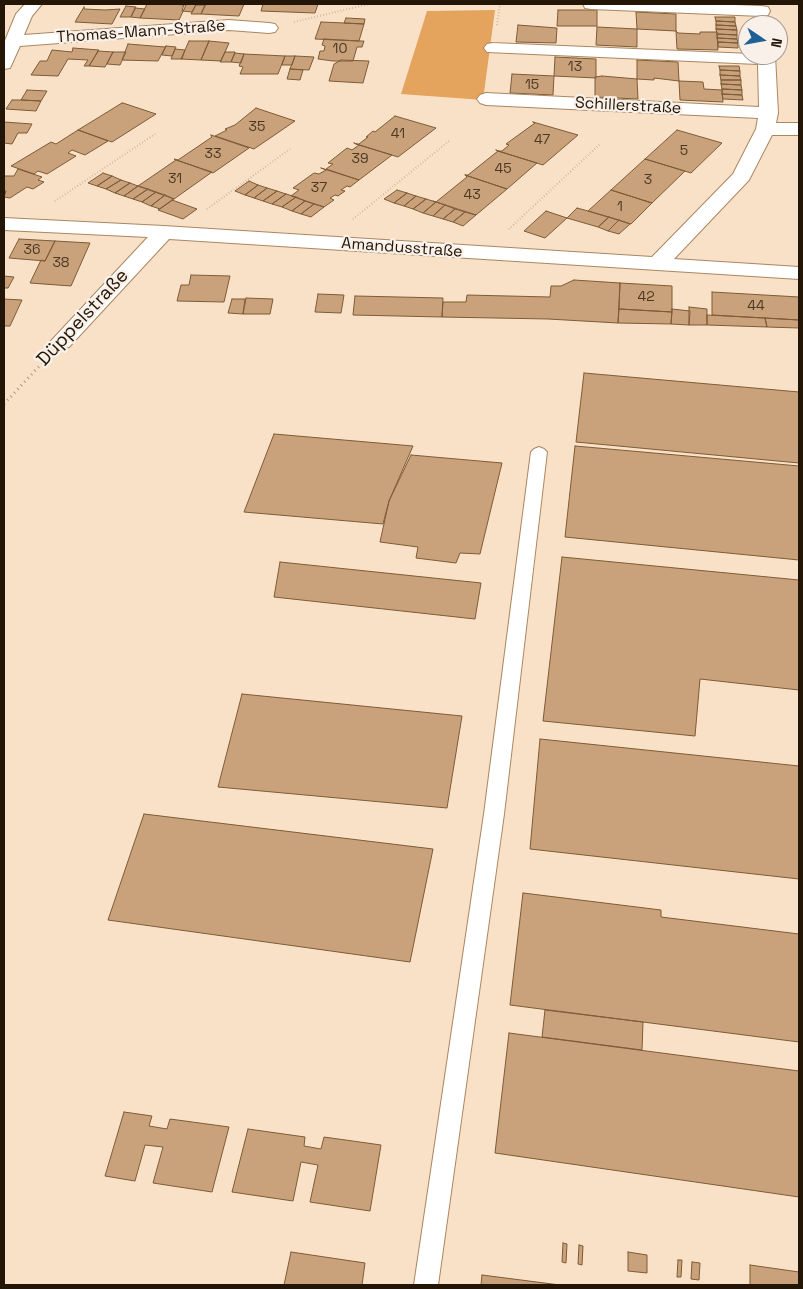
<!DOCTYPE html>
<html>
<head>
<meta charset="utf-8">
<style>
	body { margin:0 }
	#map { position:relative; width:803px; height:1289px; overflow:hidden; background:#f9e1c8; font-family:"Space Grotesk",sans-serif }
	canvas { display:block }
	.frame { position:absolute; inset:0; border:5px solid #241606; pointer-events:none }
	.north { position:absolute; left:738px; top:15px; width:50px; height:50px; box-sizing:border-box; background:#f9f1e9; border:1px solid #a4998e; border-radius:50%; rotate:102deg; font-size:14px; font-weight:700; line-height:20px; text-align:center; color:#241606 }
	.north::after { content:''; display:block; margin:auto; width:18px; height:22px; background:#1f6196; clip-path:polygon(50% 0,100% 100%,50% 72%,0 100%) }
</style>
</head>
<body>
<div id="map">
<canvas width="803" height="1289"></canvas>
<div class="frame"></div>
<div class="north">N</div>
</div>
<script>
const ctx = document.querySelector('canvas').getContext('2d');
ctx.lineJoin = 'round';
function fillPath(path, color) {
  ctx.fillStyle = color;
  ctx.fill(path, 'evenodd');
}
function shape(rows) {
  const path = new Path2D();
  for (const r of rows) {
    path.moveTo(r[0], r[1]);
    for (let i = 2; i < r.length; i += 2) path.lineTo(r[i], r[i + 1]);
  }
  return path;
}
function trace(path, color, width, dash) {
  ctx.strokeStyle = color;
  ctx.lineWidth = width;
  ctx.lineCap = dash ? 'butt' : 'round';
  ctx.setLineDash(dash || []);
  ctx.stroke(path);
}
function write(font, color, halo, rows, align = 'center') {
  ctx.font = font + ' "Space Grotesk",sans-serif';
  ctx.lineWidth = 4.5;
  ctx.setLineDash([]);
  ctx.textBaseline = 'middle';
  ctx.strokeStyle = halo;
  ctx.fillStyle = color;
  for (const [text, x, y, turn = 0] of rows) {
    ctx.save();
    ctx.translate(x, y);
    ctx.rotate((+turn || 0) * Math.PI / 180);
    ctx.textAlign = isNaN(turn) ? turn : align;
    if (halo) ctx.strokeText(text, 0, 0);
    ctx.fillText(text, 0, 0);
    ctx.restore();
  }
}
fillPath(shape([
	[495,10,483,100,401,94,427,11]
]), '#e4a45d');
const building = shape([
	[147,4,168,4,186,5,179,20,140,18,147,4],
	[196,4,192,12,182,11,184,4,196,4],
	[206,4,244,4,239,16,201,14,206,4],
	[263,4,318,4,315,13,261,11,263,4],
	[196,5,205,5,201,14,191,14,196,5],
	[126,6,136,7,131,17,120,17,126,6],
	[84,7,84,9,105,10,120,9,112,24,75,22,84,7],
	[135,8,145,9,140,18,131,17,135,8],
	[558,10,597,10,597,26,557,26,558,10],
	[636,12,676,14,676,31,637,29,636,12],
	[715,17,735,17,735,22,716,21,715,17],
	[346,18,365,19,364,24,344,23,346,18],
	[716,21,735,22,736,26,716,25,716,21],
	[321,22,344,23,364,24,359,41,315,39,321,22],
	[518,25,557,28,556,43,516,42,518,25],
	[716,25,736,26,737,30,716,29,716,25],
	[597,27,637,29,637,47,596,45,597,27],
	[716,29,737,30,737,35,717,34,716,29],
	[676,31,678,33,700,34,700,32,717,32,718,50,677,49,676,31],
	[717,34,737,35,737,39,717,38,717,34],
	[717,38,737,39,738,43,718,42,717,38],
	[324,39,359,41,364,41,362,47,357,47,353,61,333,61,318,59,320,51,324,51,325,46,322,45,324,39],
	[189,41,209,41,201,60,181,59,189,41],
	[209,41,229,43,221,61,201,60,209,41],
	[718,42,738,43,738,48,718,47,718,42],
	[128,44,165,47,166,46,158,61,122,60,128,44],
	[166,46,176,47,172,56,162,55,166,46],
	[73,48,99,50,89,66,84,66,88,60,68,59,58,76,31,75,40,61,47,61,52,50,72,52,73,48],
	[175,49,185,50,182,59,171,59,175,49],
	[98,51,113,52,105,67,89,66,98,51],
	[113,52,126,52,120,65,107,64,113,52],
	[225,52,235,52,231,62,220,62,225,52],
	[235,53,244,54,241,63,231,62,235,53],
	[244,54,285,56,278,74,240,74,243,67,239,66,244,54],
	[285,56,295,56,292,65,282,65,285,56],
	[295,56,314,57,309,70,290,69,295,56],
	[555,57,596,59,596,78,554,76,555,57],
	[341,60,369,61,363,83,329,81,334,64,341,60],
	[637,60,678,62,679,81,654,78,654,80,637,79,637,60],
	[719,66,739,66,740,71,720,70,719,66],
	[290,69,303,70,300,80,287,79,290,69],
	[720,70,740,71,740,76,720,75,720,70],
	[512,74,554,76,553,95,510,93,512,74],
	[720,75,740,76,741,80,721,80,720,75],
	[602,76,637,79,638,99,595,97,595,77,602,76],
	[721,80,741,80,741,85,721,84,721,80],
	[679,81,703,82,704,89,722,90,723,102,680,100,679,81],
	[721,84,741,85,742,90,722,89,721,84],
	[722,89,742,90,742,95,722,94,722,89],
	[27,90,47,91,41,101,21,100,27,90],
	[722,94,742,95,743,100,723,99,722,94],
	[12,100,21,100,41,101,36,111,6,109,12,100],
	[122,103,123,103,156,114,112,142,78,130,122,103],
	[256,108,295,121,254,149,215,136,227,130,225,129,235,125,256,108],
	[395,116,436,128,398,157,356,144,359,144,368,137,366,137,373,131,375,132,395,116],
	[4,122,32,124,27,133,18,133,12,144,4,143,4,122],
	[533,122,578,135,543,165,498,151,502,151,509,145,506,144,535,123,533,122],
	[78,130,108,141,85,155,72,150,68,153,76,156,47,174,38,171,34,174,11,166,51,142,56,144,78,130],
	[677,130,722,143,691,173,645,159,677,130],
	[211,135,249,148,213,173,174,159,178,160,212,137,211,135],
	[354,143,356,144,392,155,359,180,326,169,333,164,328,163,347,148,352,150,359,145,354,143],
	[496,150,498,151,537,163,507,189,465,175,468,175,498,151,496,150],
	[645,159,685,171,652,203,611,190,645,159],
	[176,160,212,172,174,199,138,186,176,160],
	[321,168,359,180,350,187,347,186,341,190,345,191,338,196,335,195,330,198,334,200,324,207,291,196,299,190,293,188,314,173,319,174,326,170,321,168],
	[18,169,42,177,38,180,44,182,33,189,27,187,10,198,4,197,6,191,4,191,4,176,14,176,18,169],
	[103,173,112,176,97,186,88,183,103,173],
	[465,175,507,189,476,215,433,201,436,202,467,177,465,175],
	[112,176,121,180,106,189,97,186,112,176],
	[121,180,130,183,115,193,106,189,121,180],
	[249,181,258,185,245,195,235,191,249,181],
	[130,183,138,186,124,196,115,193,130,183],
	[258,185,267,188,254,198,245,195,258,185],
	[138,186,148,189,133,199,124,196,138,186],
	[267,188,277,191,263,201,254,198,267,188],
	[148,189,156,192,142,202,133,199,148,189],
	[397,190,407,193,394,203,384,199,397,190],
	[611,190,652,203,631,224,588,211,611,190],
	[277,191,286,194,272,204,263,201,277,191],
	[156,192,165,195,151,206,142,202,156,192],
	[407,193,416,196,404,206,394,203,407,193],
	[286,194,296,197,282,207,272,204,286,194],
	[165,195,174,199,160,209,151,206,165,195],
	[416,196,426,199,413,209,404,206,416,196],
	[296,197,305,201,292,211,282,207,296,197],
	[426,199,436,202,423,213,413,209,426,199],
	[172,200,197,209,183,219,158,210,172,200],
	[305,201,314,204,301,214,292,211,305,201],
	[436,202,445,205,433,216,423,213,436,202],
	[314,204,324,207,311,217,301,214,314,204],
	[445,205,455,209,443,219,433,216,445,205],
	[577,208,588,211,609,217,598,227,567,218,577,208],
	[455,209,465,212,453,222,443,219,455,209],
	[546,211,567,218,545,238,524,231,546,211],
	[465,212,476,215,463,226,453,222,465,212],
	[609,217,619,220,608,231,598,227,609,217],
	[619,220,630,224,619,234,608,231,619,220],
	[19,239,55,241,45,261,9,258,19,239],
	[55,241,90,243,71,286,30,283,41,260,45,261,55,241],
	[191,275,230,276,224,302,177,301,181,285,189,285,191,275],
	[4,276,14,277,8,288,4,288,4,276],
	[574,280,620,283,618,323,548,319,442,317,443,302,466,302,467,295,550,297,551,286,561,286,574,280],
	[620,283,672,286,672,312,619,309,620,283],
	[712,292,799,297,799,320,712,315,712,292],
	[318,294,344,295,341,313,315,312,318,294],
	[355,296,443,298,442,317,353,315,355,296],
	[246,298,273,299,270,314,243,314,246,298],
	[4,299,22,300,10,326,4,326,4,299],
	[232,299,245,299,243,314,228,313,232,299],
	[689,307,707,309,707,325,689,325,689,307],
	[619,309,672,312,671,324,618,323,619,309],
	[672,309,690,311,689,325,671,324,672,309],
	[707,315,765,318,767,327,707,325,707,315],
	[765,318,799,320,799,328,767,327,765,318],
	[584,373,799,392,799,463,576,442,584,373],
	[274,434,413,446,389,501,383,524,244,512,274,434],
	[575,446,799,466,799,560,565,537,575,446],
	[411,455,502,463,480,554,460,553,456,563,416,558,418,547,380,542,389,501,411,455],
	[562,557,799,580,799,690,700,679,695,736,543,721,562,557],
	[280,562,481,583,475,619,274,597,280,562],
	[242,694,462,716,447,808,218,787,242,694],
	[540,739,799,766,799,879,530,849,540,739],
	[144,814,433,849,410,962,108,920,144,814],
	[523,893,661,910,661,917,799,934,799,1042,510,1005,523,893],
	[545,1010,643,1022,642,1050,542,1037,545,1010],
	[509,1033,799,1071,799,1197,495,1153,509,1033],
	[124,1112,152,1116,149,1126,167,1129,170,1119,229,1127,212,1192,153,1183,163,1147,145,1145,135,1181,105,1176,124,1112],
	[248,1129,305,1137,304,1146,321,1149,324,1137,381,1145,370,1211,310,1202,318,1165,301,1162,293,1201,232,1192,248,1129],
	[563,1243,567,1244,566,1263,562,1262,563,1243],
	[579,1245,583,1246,582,1265,578,1264,579,1245],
	[291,1252,365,1263,362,1285,284,1285,291,1252],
	[628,1252,647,1255,647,1273,628,1271,628,1252],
	[678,1260,682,1260,681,1277,677,1277,678,1260],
	[692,1262,700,1263,699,1280,691,1279,692,1262],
	[750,1265,799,1272,799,1285,750,1285,750,1265],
	[482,1275,560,1285,481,1285,482,1275]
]);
fillPath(building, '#c9a27b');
trace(building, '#7d5b35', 1);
const lane = shape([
	[539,447,544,449,547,452,504,814,438,1285,414,1285,484,814,531,452,534,449,539,447]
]);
const street = shape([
	[25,4,42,4,32,16,24,35,229,20,269,23,275,24,278,28,275,32,269,33,229,30,20,46,10,68,4,69,4,43,16,14,25,4],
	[583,4,708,4,762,6,768,7,770,11,768,15,762,16,591,9,585,8,583,4],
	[493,43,775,55,778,113,776,123,799,123,799,135,772,135,749,180,674,259,799,267,799,279,169,239,69,347,61,349,53,347,50,342,148,237,4,230,4,218,164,226,652,257,733,174,756,129,758,118,486,105,480,103,477,99,480,95,486,93,759,107,758,64,487,52,484,48,487,44,493,43]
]);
trace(lane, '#ab865f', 2);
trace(street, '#ab865f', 2);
trace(shape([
	[294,22,369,4],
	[497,25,500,4],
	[55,201,155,134],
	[207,209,290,149],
	[353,219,449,141],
	[509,229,600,144]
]), '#ae9a84', 2, [0.5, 2.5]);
trace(shape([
	[4,404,44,361]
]), '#ae9a84', 3, [1, 4]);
fillPath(lane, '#fff');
fillPath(street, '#fff');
write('14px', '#4d3923', null, [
	["10",340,49],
	["13",575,67],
	["15",532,85],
	["35",257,127],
	["41",398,134],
	["47",542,140],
	["5",684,151],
	["33",213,154],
	["39",360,159],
	["45",503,169],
	["31",175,179],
	["3",648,180],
	["37",319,188],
	["43",472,195],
	["1",620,207],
	["36",32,250],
	["38",61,263],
	["42",646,297],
	["44",756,306]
]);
write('16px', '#241606', '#f9f1e9', [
	["Thomas-Mann-Straße",141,32,-4],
	["Schillerstraße",628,106,3],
	["Amandusstraße",402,248,4]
]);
write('19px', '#241606', '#f9f1e9', [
	["Düppelstraße",83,318,-47]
]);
</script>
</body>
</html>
